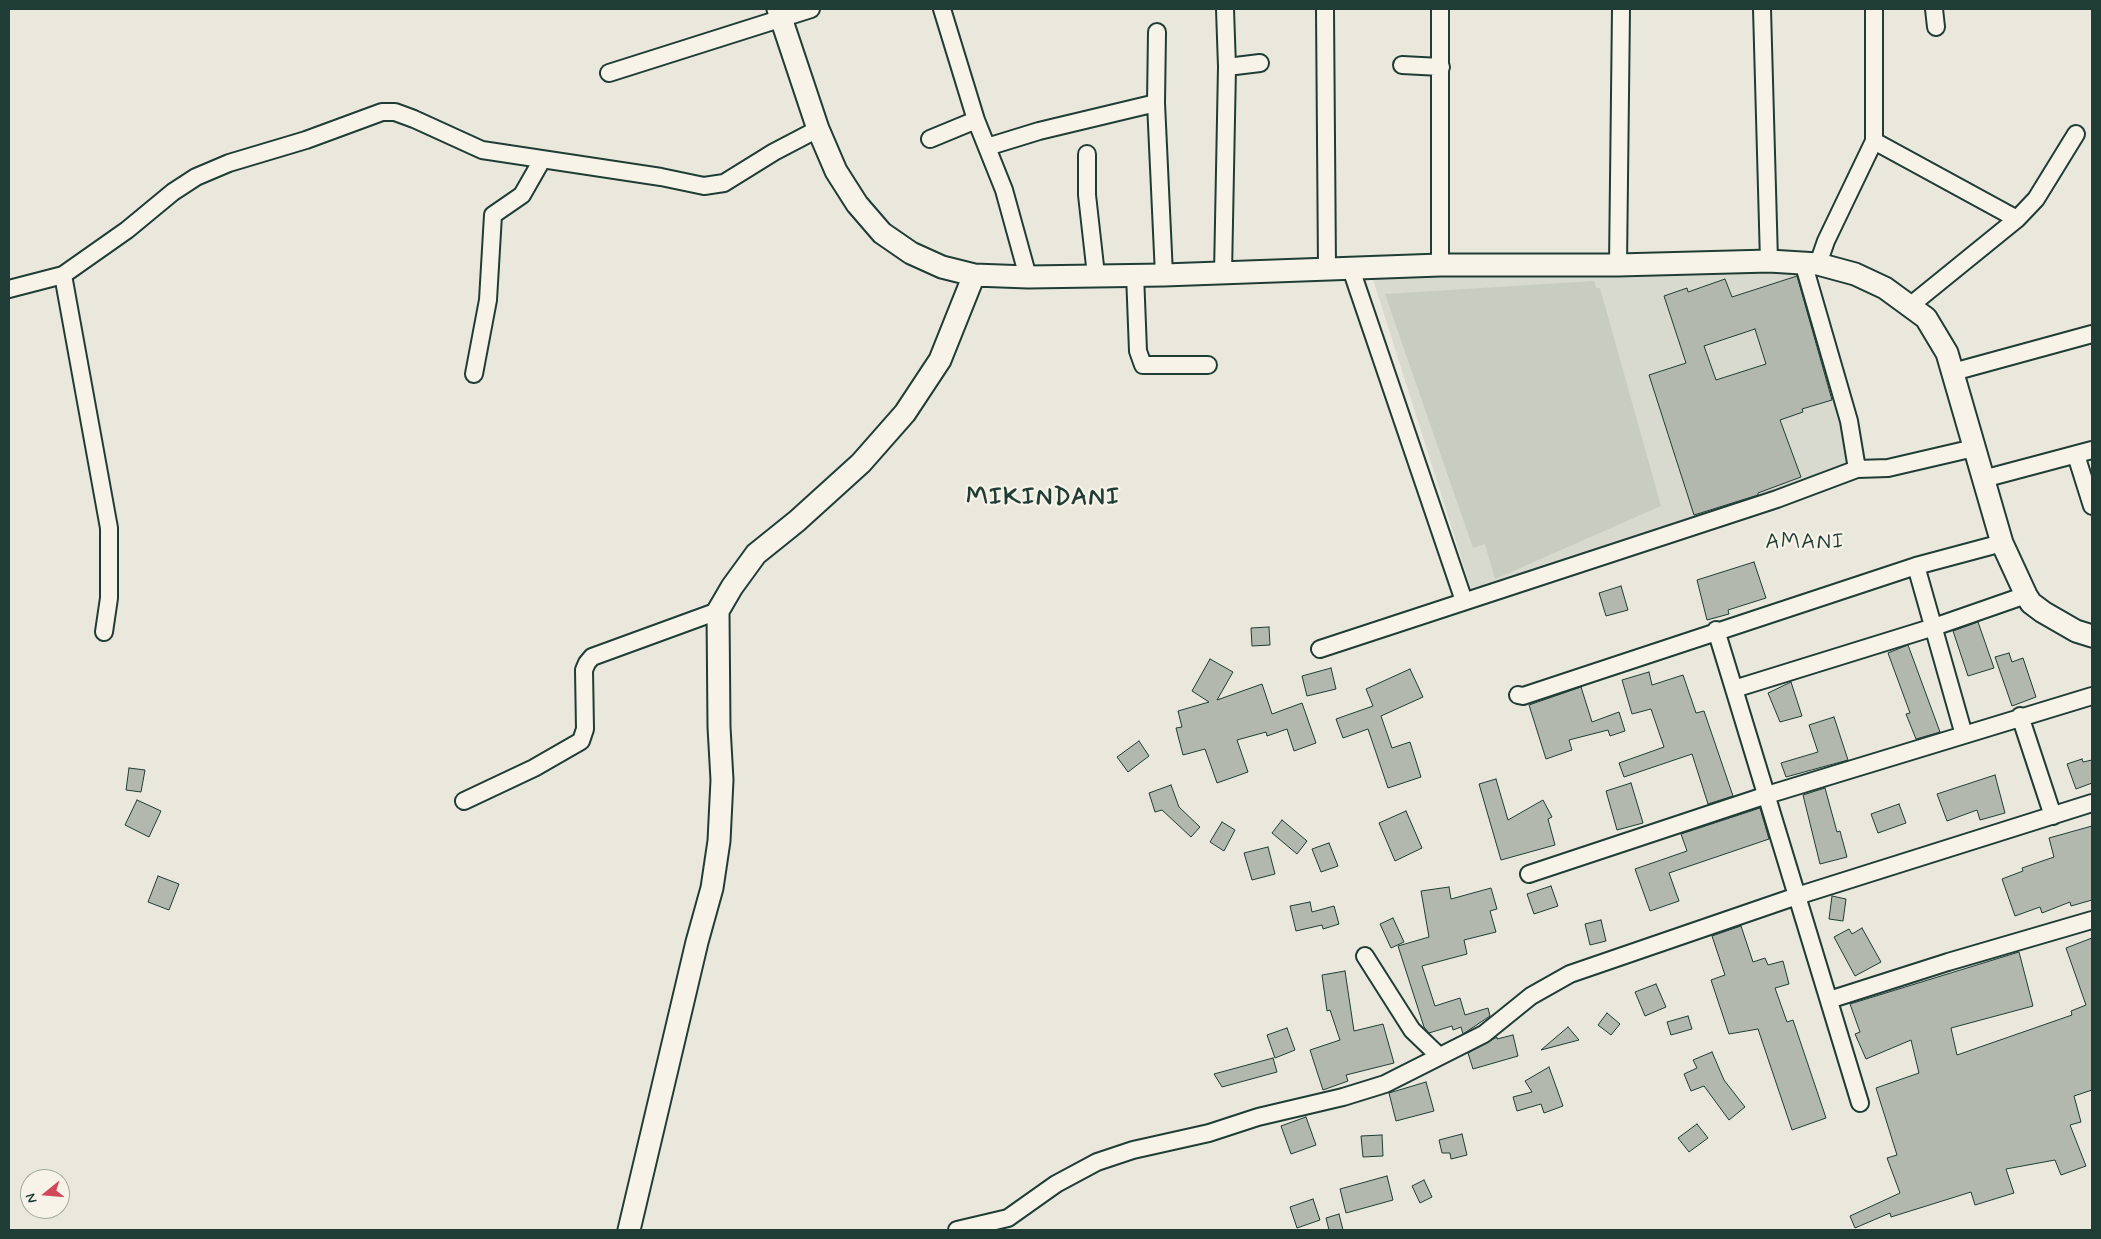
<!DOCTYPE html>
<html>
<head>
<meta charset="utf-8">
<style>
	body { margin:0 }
	#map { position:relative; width:2101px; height:1239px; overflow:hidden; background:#eae8dd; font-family:Mynerve,sans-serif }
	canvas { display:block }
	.frame { position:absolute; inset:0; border:10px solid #1f3d34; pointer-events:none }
	.north { position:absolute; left:20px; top:1169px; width:50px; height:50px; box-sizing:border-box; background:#f7f3e8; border:1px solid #a1aaa0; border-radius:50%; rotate:253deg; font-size:14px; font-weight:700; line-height:20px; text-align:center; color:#1f3d34 }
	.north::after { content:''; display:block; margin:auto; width:18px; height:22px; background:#d1495b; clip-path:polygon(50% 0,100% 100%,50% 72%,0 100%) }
</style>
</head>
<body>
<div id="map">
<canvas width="2101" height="1239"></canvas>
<div class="frame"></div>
<div class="north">N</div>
</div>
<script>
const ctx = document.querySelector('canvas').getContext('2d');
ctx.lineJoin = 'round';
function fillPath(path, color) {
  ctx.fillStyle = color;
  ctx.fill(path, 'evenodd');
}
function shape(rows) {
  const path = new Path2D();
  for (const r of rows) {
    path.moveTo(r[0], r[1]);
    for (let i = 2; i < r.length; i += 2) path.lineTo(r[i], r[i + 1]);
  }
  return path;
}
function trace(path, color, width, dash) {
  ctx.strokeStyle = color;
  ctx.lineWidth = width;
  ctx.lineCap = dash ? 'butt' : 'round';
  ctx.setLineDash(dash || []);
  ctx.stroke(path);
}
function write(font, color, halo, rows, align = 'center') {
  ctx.font = font + ' Mynerve,sans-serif';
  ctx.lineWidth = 4.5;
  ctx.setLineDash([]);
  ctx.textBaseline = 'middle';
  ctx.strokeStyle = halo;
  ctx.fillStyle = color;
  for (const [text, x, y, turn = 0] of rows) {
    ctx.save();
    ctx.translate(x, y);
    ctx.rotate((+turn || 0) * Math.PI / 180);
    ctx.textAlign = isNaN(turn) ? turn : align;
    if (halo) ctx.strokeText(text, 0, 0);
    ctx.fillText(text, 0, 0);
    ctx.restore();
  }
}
fillPath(shape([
	[1800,266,1852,465,1823,478,1472,592,1372,276]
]), '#d9dacf');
fillPath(shape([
	[1594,281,1596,288,1600,288,1661,506,1495,579,1485,544,1473,548,1385,294]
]), '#c8ccc1');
const building = shape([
	[1797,276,1832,400,1802,409,1803,412,1780,420,1801,477,1758,493,1758,495,1694,515,1649,375,1686,363,1664,296,1687,288,1688,292,1725,279,1732,297,1797,276],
	[1755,329,1766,364,1716,380,1704,346,1755,329],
	[1754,562,1766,598,1728,610,1729,614,1707,620,1697,580,1754,562],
	[1621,586,1628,610,1606,616,1599,593,1621,586],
	[1978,622,1994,668,1968,676,1953,631,1978,622],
	[1269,627,1270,645,1252,646,1251,628,1269,627],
	[1908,645,1940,732,1916,739,1906,714,1910,713,1888,653,1908,645],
	[2009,653,2012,662,2023,658,2036,697,2012,706,1995,657,2009,653],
	[1210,659,1233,672,1217,700,1262,684,1272,714,1302,703,1316,743,1294,751,1287,729,1267,736,1266,732,1237,740,1248,772,1217,783,1205,749,1183,755,1176,728,1182,727,1178,711,1209,702,1192,691,1210,659],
	[1331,668,1336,689,1307,696,1302,676,1331,668],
	[1410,669,1423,697,1381,716,1392,748,1410,742,1421,777,1388,788,1368,729,1343,738,1336,719,1373,706,1366,689,1410,669],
	[1649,672,1652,685,1683,675,1696,713,1704,711,1733,796,1708,804,1692,754,1624,777,1619,763,1664,747,1651,709,1632,714,1622,680,1649,672],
	[1791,682,1802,716,1780,722,1768,693,1791,682],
	[1581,687,1592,722,1619,712,1625,731,1610,736,1608,730,1569,740,1572,750,1546,759,1529,705,1581,687],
	[1834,717,1848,760,1786,777,1781,763,1818,752,1809,725,1834,717],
	[1139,741,1149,756,1128,772,1117,757,1139,741],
	[2082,759,2083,762,2092,760,2092,783,2076,789,2067,764,2082,759],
	[129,768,145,770,141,792,126,790,129,768],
	[1995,775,2005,813,1980,820,1977,810,1947,821,1937,794,1995,775],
	[1496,779,1508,820,1543,800,1552,817,1548,819,1555,845,1501,860,1479,784,1496,779],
	[1631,783,1643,823,1617,830,1606,791,1631,783],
	[1171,785,1179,807,1200,827,1191,837,1162,810,1155,812,1149,793,1171,785],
	[1825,788,1837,832,1840,831,1847,857,1820,864,1803,795,1825,788],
	[137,800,161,811,149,837,125,825,137,800],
	[1899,804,1906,823,1878,833,1871,814,1899,804],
	[1760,808,1769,839,1669,873,1679,901,1650,911,1635,869,1687,851,1681,834,1760,808],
	[1406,811,1422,848,1395,861,1379,823,1406,811],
	[1282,820,1307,841,1297,854,1272,833,1282,820],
	[1222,822,1235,830,1224,851,1210,842,1222,822],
	[2092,826,2092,900,2071,906,2070,902,2042,913,2040,907,2015,916,2002,879,2023,871,2022,868,2054,857,2049,838,2092,826],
	[1329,843,1338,866,1321,872,1312,849,1329,843],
	[1268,847,1275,874,1252,880,1244,853,1268,847],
	[158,876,179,884,169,910,148,902,158,876],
	[1551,886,1558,906,1534,914,1527,894,1551,886],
	[1449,887,1451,899,1491,888,1497,909,1490,911,1496,932,1464,940,1467,954,1422,966,1435,1006,1460,998,1465,1015,1488,1008,1490,1016,1463,1034,1461,1027,1453,1030,1452,1026,1429,1033,1424,1027,1398,946,1429,937,1421,891,1449,887],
	[1832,896,1846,899,1843,921,1829,919,1832,896],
	[1310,902,1312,912,1334,906,1339,924,1323,929,1322,925,1296,931,1290,906,1310,902],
	[1393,918,1404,942,1391,948,1380,924,1393,918],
	[1601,920,1606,941,1590,945,1585,924,1601,920],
	[1741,926,1753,962,1765,958,1768,965,1783,961,1789,984,1775,988,1787,1022,1793,1020,1826,1118,1792,1130,1758,1029,1729,1034,1711,980,1725,975,1712,936,1741,926],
	[1862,928,1881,962,1855,976,1834,937,1849,929,1852,934,1862,928],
	[2092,938,2092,1090,2074,1096,2081,1122,2070,1125,2086,1166,2061,1175,2055,1160,2006,1169,2014,1193,1975,1205,1971,1192,1891,1217,1890,1213,1855,1228,1850,1216,1900,1193,1887,1158,1897,1155,1876,1088,1919,1073,1911,1040,1866,1059,1855,1034,1860,1032,1850,1004,2019,952,2033,1006,1951,1028,1957,1055,2072,1015,2071,1011,2086,1005,2066,948,2092,938],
	[1345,971,1354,1031,1383,1024,1394,1063,1346,1075,1348,1081,1323,1090,1310,1050,1340,1040,1330,1010,1327,1011,1322,975,1345,971],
	[1656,984,1666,1007,1645,1016,1635,992,1656,984],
	[1607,1013,1620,1024,1611,1035,1598,1025,1607,1013],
	[1688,1016,1692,1029,1671,1035,1667,1022,1688,1016],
	[1568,1027,1579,1040,1541,1050,1568,1027],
	[1287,1028,1295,1050,1275,1058,1267,1035,1287,1028],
	[1513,1035,1518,1056,1473,1069,1468,1053,1497,1037,1497,1039,1513,1035],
	[1712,1052,1724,1080,1745,1107,1729,1120,1704,1086,1691,1091,1684,1074,1697,1068,1693,1060,1712,1052],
	[1273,1058,1277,1072,1222,1087,1214,1074,1273,1058],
	[1549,1067,1563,1106,1544,1113,1541,1104,1517,1111,1513,1097,1532,1092,1525,1081,1549,1067],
	[1426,1082,1434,1111,1396,1121,1389,1093,1426,1082],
	[1306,1117,1316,1145,1291,1154,1281,1126,1306,1117],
	[1697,1124,1708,1138,1689,1152,1678,1138,1697,1124],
	[1462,1134,1467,1155,1451,1159,1450,1153,1442,1153,1439,1140,1462,1134],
	[1382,1135,1383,1156,1363,1157,1361,1136,1382,1135],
	[1387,1176,1393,1200,1346,1213,1340,1189,1387,1176],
	[1424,1180,1432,1197,1420,1203,1412,1186,1424,1180],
	[1313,1199,1320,1220,1297,1228,1290,1207,1313,1199],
	[1339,1214,1343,1230,1329,1230,1326,1218,1339,1214]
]);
fillPath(building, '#b2b8ae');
trace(building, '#1f3d34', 1);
const minor = shape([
	[1325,9,1327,269],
	[1762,9,1769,261],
	[1934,9,1936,27],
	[1157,32,1156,103,1164,275],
	[1402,65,1441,67],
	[1227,67,1260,63],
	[609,73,811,9],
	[976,120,1004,190,1028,277],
	[930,139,976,120,942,9],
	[1874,141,2017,219],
	[987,147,1039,131,1156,103],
	[1087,154,1087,195,1096,275],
	[1803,262,1849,421,1857,469],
	[1818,264,1826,241,1874,141,1874,9],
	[1440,265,1440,9],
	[1618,265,1621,9],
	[1351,269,1464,601],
	[1135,274,1138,351,1143,365,1208,365],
	[1223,274,1227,67,1225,9],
	[63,275,109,528,109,598,104,632],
	[9,289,63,275,127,230,173,192,196,177,229,163,306,140,382,112,395,112,414,119,482,150,661,177,704,186,724,183,774,152,818,129],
	[1911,305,2017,219,2036,199,2076,134],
	[1953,372,2092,334],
	[474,374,488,300,493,215,522,195,542,160],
	[2076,455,2092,506],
	[1983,479,2092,450],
	[1916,566,1964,735],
	[1716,630,1734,689,1934,627,2026,595],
	[1320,649,1777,499,1857,469,1888,468,1974,448],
	[1734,689,1860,1103],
	[1518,695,1523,696,1916,566,2002,543],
	[2020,716,2053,816],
	[464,801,534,768,581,741,585,729,584,670,587,663,592,657,718,611],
	[1529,874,1767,795,2092,696],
	[1365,956,1412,1030,1439,1056],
	[1829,1000,1948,962,2092,920],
	[957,1230,1008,1218,1056,1184,1097,1162,1133,1150,1209,1133,1258,1117,1343,1097,1385,1084,1484,1034,1531,996,1570,974,1797,896,2092,803]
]);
const tertiary = shape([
	[778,9,818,129,836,171,857,204,882,233,911,253,942,267,974,275,1028,277,1164,275,1440,265,1618,265,1769,261,1818,264,1855,274,1885,288,1926,318,1947,353,2002,543,2026,595,2031,603,2043,612,2076,631,2092,636],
	[629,1230,697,942,712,888,719,841,722,780,719,727,718,611,732,587,756,554,797,521,861,463,905,413,940,360,974,275]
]);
trace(minor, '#1f3d34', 20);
trace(tertiary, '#1f3d34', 25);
trace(minor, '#f7f3e8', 16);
trace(tertiary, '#f7f3e8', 21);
ctx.letterSpacing = '1px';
write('22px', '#1f3d34', '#f7f3e8', [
	["AMANI",1805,543]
]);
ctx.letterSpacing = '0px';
ctx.letterSpacing = '1px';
write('bold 25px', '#1f3d34', '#f7f3e8', [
	["MIKINDANI",1043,499]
]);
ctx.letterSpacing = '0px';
</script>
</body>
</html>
